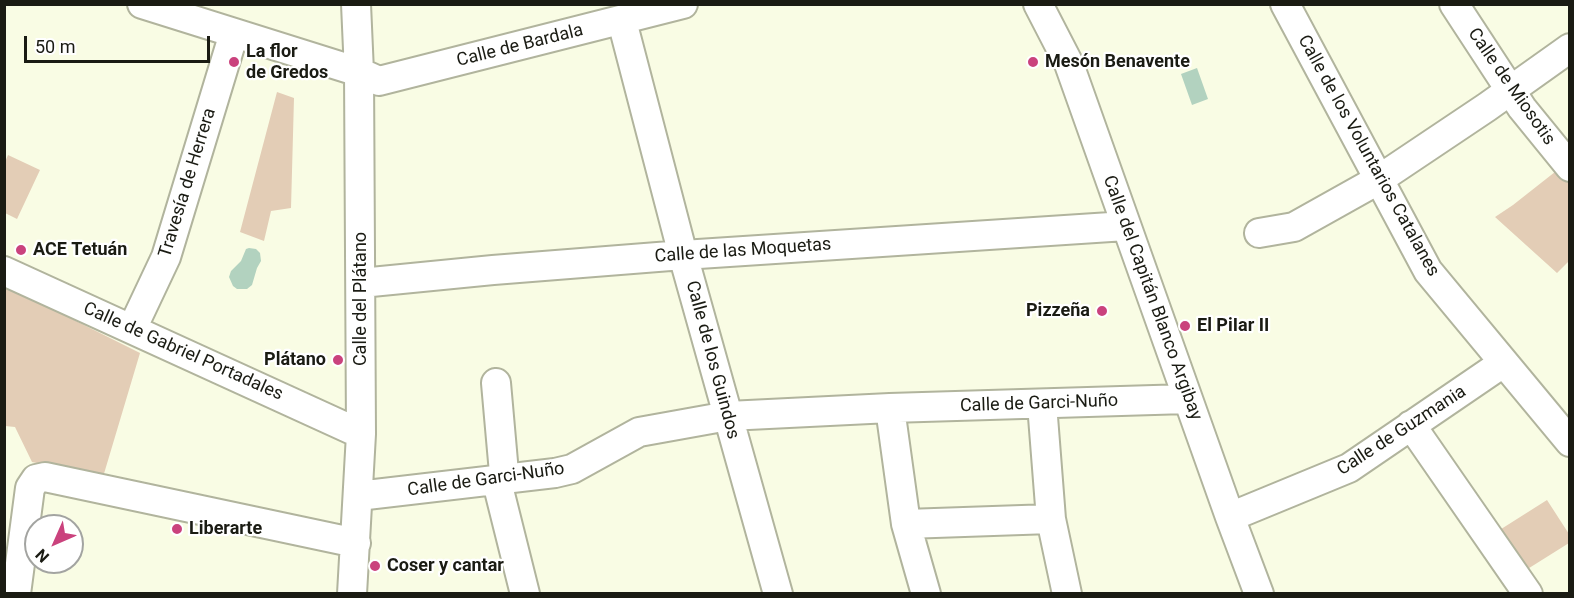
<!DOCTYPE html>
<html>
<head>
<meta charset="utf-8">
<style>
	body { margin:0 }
	#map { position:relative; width:1574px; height:598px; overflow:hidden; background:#f9fce4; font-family:Roboto,sans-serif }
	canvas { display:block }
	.frame { position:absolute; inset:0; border:6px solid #1a1b13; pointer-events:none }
	.north { position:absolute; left:24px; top:514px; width:60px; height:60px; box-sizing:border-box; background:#fff; border:2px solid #a3a4a1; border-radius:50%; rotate:225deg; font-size:16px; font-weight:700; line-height:24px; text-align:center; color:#1a1b13 }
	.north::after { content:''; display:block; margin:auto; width:21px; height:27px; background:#ca427d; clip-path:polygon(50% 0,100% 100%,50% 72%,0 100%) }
	.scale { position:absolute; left:24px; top:36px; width:186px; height:27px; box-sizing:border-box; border:3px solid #1a1b13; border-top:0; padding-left:8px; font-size:18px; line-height:21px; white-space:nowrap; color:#1a1b13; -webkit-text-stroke:4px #fff; paint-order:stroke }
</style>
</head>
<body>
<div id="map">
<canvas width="1574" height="598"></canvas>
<div class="frame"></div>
<div class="north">N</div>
<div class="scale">50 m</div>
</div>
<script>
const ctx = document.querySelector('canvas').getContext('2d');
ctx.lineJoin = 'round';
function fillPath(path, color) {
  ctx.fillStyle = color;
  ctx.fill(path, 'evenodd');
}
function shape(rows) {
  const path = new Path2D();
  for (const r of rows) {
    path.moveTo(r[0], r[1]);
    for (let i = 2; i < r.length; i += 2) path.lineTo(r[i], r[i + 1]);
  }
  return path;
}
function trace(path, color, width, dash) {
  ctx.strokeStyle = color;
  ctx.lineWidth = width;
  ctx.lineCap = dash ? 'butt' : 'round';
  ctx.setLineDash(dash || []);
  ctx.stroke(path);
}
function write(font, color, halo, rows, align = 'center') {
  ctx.font = font + ' Roboto,sans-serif';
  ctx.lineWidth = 4.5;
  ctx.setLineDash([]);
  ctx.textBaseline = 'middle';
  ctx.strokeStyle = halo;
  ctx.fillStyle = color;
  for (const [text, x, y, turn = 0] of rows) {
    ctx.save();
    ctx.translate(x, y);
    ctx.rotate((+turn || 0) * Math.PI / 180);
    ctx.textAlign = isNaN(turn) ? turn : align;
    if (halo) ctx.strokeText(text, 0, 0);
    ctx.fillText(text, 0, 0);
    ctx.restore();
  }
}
fillPath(shape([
	[277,92,294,98,291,208,271,211,264,241,240,232],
	[8,155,40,170,17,219,5,213,5,162],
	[1560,168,1569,179,1569,261,1557,273,1495,217,1513,205],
	[4,285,140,353,103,477,32,462,15,427,5,426],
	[1547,500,1569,534,1569,543,1526,570,1498,531]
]), '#e3cdb6');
fillPath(shape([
	[1197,68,1208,99,1192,105,1181,74],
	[249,248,256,249,260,253,261,261,257,268,252,285,247,289,237,289,233,286,229,277,231,271,241,261,246,249]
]), '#b2d2bf');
const minor = shape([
	[142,4,359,72,379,81,683,4],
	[1038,4,1069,64,1230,517,1259,594],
	[1285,4,1428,271,1570,442],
	[1454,4,1522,108,1570,167],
	[622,21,683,255,778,594],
	[1259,233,1294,227,1378,180,1487,107,1570,48],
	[4,271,361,434],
	[361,283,493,270,683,255,1126,226],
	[132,329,166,257,234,33],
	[496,383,504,473,497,482],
	[1042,404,1051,519,1067,594],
	[890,408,906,524,926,594],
	[1411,425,1528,594],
	[497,482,525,594],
	[358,496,555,473,572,469,639,432,728,416,890,408,1187,399],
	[1230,517,1349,468,1503,363],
	[906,524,1051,519],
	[16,594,30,488,36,479,45,477,356,543],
	[352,594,361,434,359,72,356,4]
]);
trace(minor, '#b1b49d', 32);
trace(minor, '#fff', 28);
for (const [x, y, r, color] of [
	[234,62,6,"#ca427d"],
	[1033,62,6,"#ca427d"],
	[21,250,6,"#ca427d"],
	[1102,311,6,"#ca427d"],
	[1185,326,6,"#ca427d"],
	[338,360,6,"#ca427d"],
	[177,529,6,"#ca427d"],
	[375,566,6,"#ca427d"]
]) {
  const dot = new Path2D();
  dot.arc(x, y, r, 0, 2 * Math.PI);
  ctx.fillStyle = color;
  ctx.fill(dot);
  trace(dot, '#fff', 2);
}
write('18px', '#1a1b13', '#fff', [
	["Calle de Bardala",520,46,-14],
	["Calle de Miosotis",1511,87,55],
	["Calle de los Voluntarios Catalanes",1368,156,61],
	["Travesía de Herrera",188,183,-73],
	["Calle de las Moquetas",743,251,-4],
	["Calle del Capitán Blanco Argibay",1152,298,70],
	["Calle del Plátano",361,299,-90],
	["Calle de Gabriel Portadales",183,352,24],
	["Calle de los Guindos",712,360,75],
	["Calle de Garci-Nuño",1039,404,-2],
	["Calle de Guzmania",1402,431,-33],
	["Calle de Garci-Nuño",486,480,-8]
]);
write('bold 18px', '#1a1b13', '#fff', [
	["La flor",246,52],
	["de Gredos",246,73],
	["Mesón Benavente",1045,62],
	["ACE Tetuán",33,250],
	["Pizzeña",1090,311,"right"],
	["El PiIar II",1197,326],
	["Plátano",326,360,"right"],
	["Liberarte",189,529],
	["Coser y cantar",387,566]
], 'left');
</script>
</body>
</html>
